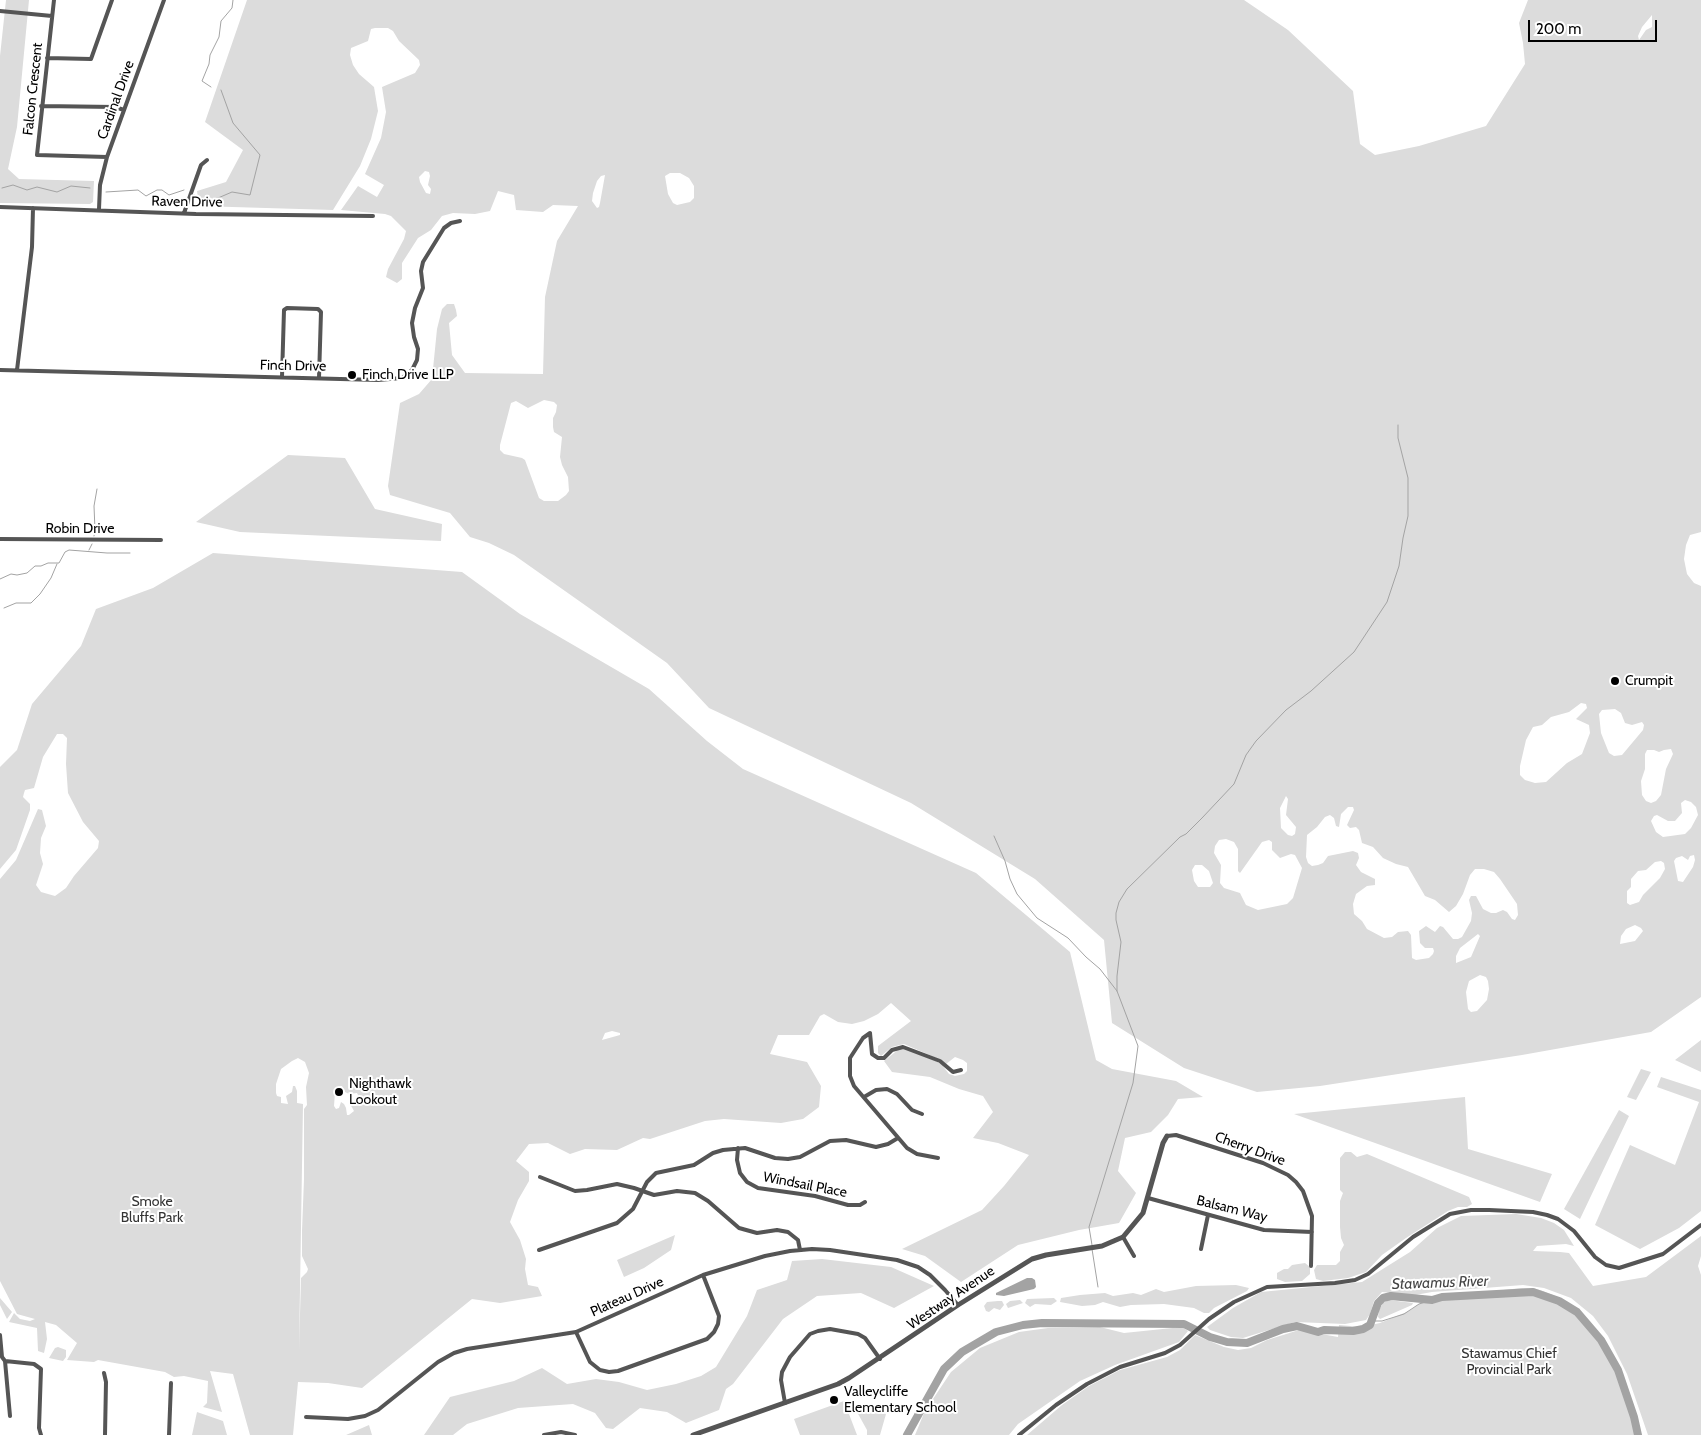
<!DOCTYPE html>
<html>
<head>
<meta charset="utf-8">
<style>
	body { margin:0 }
	#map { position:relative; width:1701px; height:1435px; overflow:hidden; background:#fff; font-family:Cabin,sans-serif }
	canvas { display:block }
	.scale { position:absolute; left:1528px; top:20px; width:129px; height:22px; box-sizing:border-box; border:2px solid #000; border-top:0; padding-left:6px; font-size:15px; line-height:18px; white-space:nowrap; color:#000; -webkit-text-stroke:4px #fff; paint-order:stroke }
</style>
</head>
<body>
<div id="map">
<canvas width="1701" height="1435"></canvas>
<div class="scale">200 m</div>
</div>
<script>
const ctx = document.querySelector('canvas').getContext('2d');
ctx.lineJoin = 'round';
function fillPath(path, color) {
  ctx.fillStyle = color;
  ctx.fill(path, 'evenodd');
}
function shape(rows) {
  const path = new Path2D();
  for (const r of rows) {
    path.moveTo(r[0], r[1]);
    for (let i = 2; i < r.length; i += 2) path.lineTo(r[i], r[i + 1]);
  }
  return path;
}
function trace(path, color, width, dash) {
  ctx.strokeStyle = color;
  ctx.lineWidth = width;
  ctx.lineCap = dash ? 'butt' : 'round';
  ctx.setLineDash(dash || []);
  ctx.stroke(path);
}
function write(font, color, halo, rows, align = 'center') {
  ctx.font = font + ' Cabin,sans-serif';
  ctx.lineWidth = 4;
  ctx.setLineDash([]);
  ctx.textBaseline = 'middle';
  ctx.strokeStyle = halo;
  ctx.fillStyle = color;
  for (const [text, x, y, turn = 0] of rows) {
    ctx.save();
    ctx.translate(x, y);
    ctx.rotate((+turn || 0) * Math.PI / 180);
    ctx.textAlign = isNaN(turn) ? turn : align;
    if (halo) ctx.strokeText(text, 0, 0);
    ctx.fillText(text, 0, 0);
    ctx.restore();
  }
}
fillPath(shape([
	[6,0,29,0,17,127,8,169,19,179,94,181,93,202,90,204,0,203,0,56],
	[247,0,1244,0,1288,30,1353,91,1360,144,1375,155,1419,146,1486,126,1525,64,1523,43,1519,23,1528,0,1701,0,1701,532,1690,535,1686,545,1684,559,1687,574,1694,583,1701,586,1701,997,1651,1032,1522,1055,1320,1086,1257,1092,1184,1068,1112,1023,1104,940,1035,879,911,803,709,708,667,663,514,555,489,543,470,537,450,513,390,495,388,486,400,403,419,394,432,379,437,329,442,309,447,304,454,304,456,310,457,316,449,323,452,355,465,373,543,374,545,297,557,241,578,206,553,205,543,212,516,210,514,195,498,191,490,211,475,214,453,213,442,216,431,230,418,238,402,263,402,279,397,283,386,277,388,269,404,239,406,231,391,216,385,214,341,210,358,186,377,197,384,185,365,174,381,138,386,112,382,87,415,73,420,65,419,60,399,41,393,31,388,28,375,28,371,29,368,41,351,48,350,55,353,65,359,74,374,87,378,111,371,139,360,166,333,210,199,206,197,191,226,182,243,150,205,122],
	[1652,15,1652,27,1646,30,1639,40,1638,36,1642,27],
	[425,171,429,172,430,176,428,185,431,189,430,194,426,193,420,182,419,177],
	[670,173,680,173,689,178,694,186,694,198,690,202,677,205,673,203,668,194,665,176],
	[605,175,600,203,599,207,597,208,592,201,593,193,597,181,601,176],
	[544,400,554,402,557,405,556,412,553,418,553,427,554,432,562,437,560,457,562,465,568,477,569,491,566,495,558,501,544,501,539,498,525,460,522,458,504,454,500,450,500,445,511,403,516,401,528,408],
	[1581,703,1586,704,1587,708,1576,719,1589,725,1590,733,1582,754,1567,763,1546,782,1535,783,1525,780,1520,775,1520,766,1526,740,1533,727,1542,725,1551,717,1569,712],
	[1615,709,1621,713,1625,723,1632,725,1642,722,1644,725,1643,730,1622,755,1614,756,1609,753,1601,733,1599,714,1602,710],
	[1654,750,1659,752,1664,750,1671,749,1673,754,1666,769,1661,795,1656,801,1651,803,1646,801,1642,795,1641,781,1645,769,1645,754,1647,750],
	[1286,796,1288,799,1286,815,1296,827,1295,834,1292,836,1288,835,1281,828,1280,808],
	[1685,800,1691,802,1696,807,1698,815,1691,828,1685,834,1663,837,1656,832,1651,821,1654,816,1657,815,1668,821,1675,821,1682,813,1681,803],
	[1348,807,1353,807,1354,810,1347,825,1350,828,1356,827,1359,830,1362,843,1373,847,1383,858,1396,864,1408,867,1425,896,1435,900,1449,912,1456,906,1463,894,1470,875,1475,869,1484,869,1494,872,1500,879,1517,904,1518,915,1515,920,1512,919,1507,912,1503,910,1496,913,1491,913,1483,909,1476,896,1471,896,1469,900,1472,913,1471,921,1462,937,1458,939,1453,939,1443,927,1440,926,1435,932,1426,926,1419,931,1420,943,1425,948,1433,948,1434,951,1433,954,1429,958,1416,960,1412,958,1411,935,1408,931,1398,932,1392,937,1384,938,1367,929,1362,921,1354,914,1353,904,1356,894,1367,886,1375,885,1375,879,1361,872,1356,865,1359,858,1358,853,1353,851,1328,856,1323,863,1318,865,1312,866,1308,863,1306,857,1307,835,1317,827,1325,817,1330,815,1334,818,1336,826,1339,827,1341,814],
	[1226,839,1234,842,1238,849,1238,871,1240,873,1262,842,1269,840,1272,842,1272,850,1280,858,1291,854,1295,855,1302,868,1293,898,1287,904,1258,910,1246,905,1240,893,1224,888,1220,883,1221,865,1214,853,1215,846,1219,840],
	[1682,856,1688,860,1690,856,1694,855,1695,860,1693,867,1683,882,1678,881,1674,861,1676,858],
	[1661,861,1664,863,1665,869,1660,878,1643,895,1639,902,1630,905,1627,903,1627,891,1631,887,1631,879,1638,871,1646,870,1655,862],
	[1195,865,1202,865,1209,871,1213,883,1210,887,1198,887,1194,881,1192,870],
	[1635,925,1641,928,1643,931,1635,941,1620,944,1621,936,1626,929],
	[1478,934,1480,936,1471,957,1456,963,1456,956,1460,948],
	[1480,975,1486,977,1488,981,1489,989,1487,1000,1477,1011,1471,1012,1468,1009,1466,992,1469,981],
	[288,455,345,458,375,509,442,524,441,541,240,532,196,522],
	[213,553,462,572,520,614,649,689,707,741,743,769,976,873,1070,952,1096,1060,1112,1069,1176,1081,1203,1097,1178,1099,1168,1115,1151,1132,1125,1138,1118,1171,1136,1193,1119,1223,1079,1230,1018,1245,961,1282,925,1256,902,1249,982,1210,1004,1186,1029,1155,998,1143,973,1138,993,1112,983,1096,959,1089,930,1077,892,1072,884,1061,899,1049,905,1049,936,1061,942,1065,949,1074,955,1076,964,1074,967,1071,967,1063,963,1060,955,1057,946,1064,941,1060,904,1044,892,1047,881,1056,878,1053,878,1046,911,1021,891,1003,878,1014,864,1021,852,1024,838,1022,824,1014,820,1016,809,1035,778,1035,770,1054,807,1062,821,1086,819,1107,803,1119,781,1123,724,1119,705,1121,650,1139,643,1138,617,1150,585,1149,570,1154,548,1143,529,1144,516,1161,529,1172,529,1181,518,1200,510,1222,520,1240,526,1259,525,1269,528,1285,538,1287,542,1296,500,1303,472,1299,362,1388,328,1383,298,1382,293,1435,250,1435,233,1374,210,1371,222,1412,203,1407,207,1403,208,1381,184,1376,174,1377,165,1372,98,1360,94,1362,67,1360,77,1343,56,1325,45,1322,47,1339,44,1353,38,1351,37,1328,9,1322,14,1313,20,1319,30,1321,35,1319,17,1314,0,1281,0,879,16,860,38,809,42,810,46,826,41,838,40,853,43,864,36,885,41,892,55,896,66,888,74,876,98,848,99,841,83,822,68,793,66,764,67,738,63,734,57,734,43,757,34,788,25,790,24,793,23,797,30,804,30,810,16,850,0,869,0,767,17,750,32,704,81,646,96,609,153,588],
	[612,1031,620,1033,620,1035,602,1040,605,1033],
	[298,1058,305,1062,309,1073,306,1087,307,1105,304,1109,304,1179,302,1231,302,1256,308,1269,307,1272,301,1278,299,1351,303,1104,297,1103,297,1091,295,1086,293,1086,292,1092,286,1096,288,1104,281,1103,281,1097,277,1096,276,1093,276,1084,281,1069,292,1061],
	[340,1086,342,1086,345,1092,349,1094,357,1093,358,1095,357,1099,350,1104,354,1111,349,1115,347,1115,346,1108,344,1104,341,1102,339,1108,336,1109,334,1106,335,1092],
	[1701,1040,1701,1072,1675,1060],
	[1641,1069,1651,1072,1636,1100,1627,1097],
	[1661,1077,1701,1090,1701,1211,1679,1228,1640,1249,1595,1225,1630,1145,1675,1165,1699,1102,1657,1087],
	[1465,1097,1468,1149,1552,1174,1540,1202,1294,1114],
	[1619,1110,1629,1116,1580,1219,1564,1209],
	[1345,1152,1351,1152,1357,1157,1367,1154,1469,1197,1472,1204,1467,1207,1458,1207,1448,1211,1406,1238,1382,1255,1366,1272,1348,1278,1323,1281,1316,1279,1314,1270,1317,1265,1336,1265,1340,1261,1340,1252,1344,1245,1341,1238,1340,1227,1340,1201,1343,1193,1340,1190,1340,1158],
	[1516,1214,1541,1218,1554,1223,1564,1230,1574,1246,1566,1244,1537,1246,1533,1251,1560,1252,1569,1253,1593,1286,1646,1277,1701,1236,1701,1256,1698,1266,1701,1275,1701,1435,1648,1435,1627,1374,1608,1336,1593,1316,1571,1298,1544,1288,1523,1285,1432,1292,1415,1295,1382,1292,1374,1301,1370,1314,1366,1320,1345,1324,1295,1322,1243,1338,1231,1337,1210,1330,1207,1327,1233,1308,1261,1292,1362,1282,1410,1252,1437,1228,1461,1216],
	[675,1235,671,1250,644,1268,624,1277,617,1260],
	[822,1259,891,1267,934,1286,894,1308,861,1293,817,1296,783,1319,733,1384,726,1389,719,1410,686,1423,667,1412,640,1408,613,1429,606,1428,595,1413,573,1404,518,1408,467,1424,453,1435,424,1435,450,1397,514,1381,542,1368,567,1384,596,1379,619,1382,647,1390,676,1384,701,1376,716,1367,747,1316,757,1290,787,1280,792,1261],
	[1305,1263,1310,1267,1310,1274,1302,1281,1285,1282,1277,1279,1277,1273,1284,1269,1288,1269,1292,1265],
	[1236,1285,1249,1288,1247,1291,1214,1308,1209,1313,1204,1313,1194,1308,1164,1304,1131,1305,1120,1307,1103,1302,1095,1305,1082,1306,1060,1302,1061,1298,1080,1295,1105,1293,1113,1296,1133,1293,1141,1295,1156,1289,1164,1292,1196,1286],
	[1521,1288,1533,1288,1543,1291,1560,1298,1577,1312,1601,1340,1618,1369,1639,1435,1027,1435,1062,1405,1089,1386,1120,1370,1167,1357,1180,1350,1195,1335,1224,1347,1238,1350,1251,1348,1267,1340,1299,1330,1338,1337,1339,1325,1362,1327,1380,1323,1409,1311,1419,1304,1436,1296,1478,1293],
	[0,1298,12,1312,7,1319,0,1305],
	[1054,1298,1057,1301,1051,1305,1035,1304,1030,1307,1025,1303,1027,1299],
	[1020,1300,1023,1303,1008,1308,1006,1304,1010,1301],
	[1389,1300,1413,1303,1412,1305,1380,1319,1378,1317,1379,1310,1383,1303],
	[998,1301,1002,1301,1004,1305,1000,1310,994,1308,989,1312,986,1311,984,1306,987,1302],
	[1100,1327,1124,1333,1182,1327,1188,1331,1179,1342,1115,1365,1080,1381,1018,1424,1009,1435,915,1435,925,1411,951,1372,980,1348,1019,1332,1048,1328],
	[58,1347,66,1350,66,1357,63,1361,49,1358,55,1348],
	[844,1401,857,1435,800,1435,794,1419],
	[874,1408,886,1414,880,1435,867,1435,867,1430,857,1412],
	[197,1412,223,1421,227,1435,192,1435],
	[369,1425,372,1435,346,1435]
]), '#dcdcdc');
fillPath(shape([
	[1027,1278,1032,1278,1035,1280,1036,1287,1034,1289,1004,1296,996,1295,996,1293]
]), '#a3a3a3');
trace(shape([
	[211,87,202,81,209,64,210,55,219,37,221,21,232,8,233,0],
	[2,188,13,185,27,190,37,187,57,192,71,186,90,188],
	[106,192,138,190,146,196,157,190,162,190,169,195,184,190],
	[194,195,211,201,232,192,250,195,260,155,233,123,221,90],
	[94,536,95,530,94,506,97,489],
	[89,550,92,544],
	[0,579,11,574,17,575,27,573,35,566,41,566,48,563,59,563,65,552,69,550,107,553,130,553],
	[4,608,16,603,31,603,40,594,51,578,57,564],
	[994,836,1005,861,1010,879,1017,894,1037,918,1068,938,1086,957,1100,969,1117,991,1138,1046,1133,1083,1089,1227,1092,1245],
	[1117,991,1117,976,1121,942,1116,920,1116,913,1119,902,1127,889,1180,837,1186,834,1202,818,1234,784,1246,755,1256,741,1286,710,1311,691,1354,652,1387,602,1399,566,1403,538,1408,516,1408,478,1398,438,1398,425],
	[1092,1249,1098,1287],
	[1373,1321,1382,1321,1404,1314,1419,1304,1432,1300]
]), '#a3a3a3', 1);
trace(shape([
	[907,1435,944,1369,962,1352,996,1332,1023,1325,1042,1323,1184,1324,1210,1337,1227,1342,1247,1343,1283,1329,1297,1326,1318,1332,1324,1330,1353,1331,1363,1329,1370,1325,1378,1303,1383,1298,1391,1296,1432,1300,1442,1297,1533,1292,1559,1301,1577,1312,1601,1340,1618,1370,1634,1417,1638,1435]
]), '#a3a3a3', 8);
trace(shape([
	[54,0,37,155,107,157],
	[0,11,52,16],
	[47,58,91,59,112,0],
	[41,106,115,107,124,110],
	[0,207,196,214,373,216],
	[99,209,100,185,107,157,164,0],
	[184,213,201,165,207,160],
	[0,370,378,380,402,378,412,370,417,360,418,349,414,337,412,323,415,308,423,288,421,271,423,262,444,228,451,223,460,221],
	[17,370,32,247,33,208],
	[282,377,284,310,287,308,318,309,321,312,319,378],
	[0,539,161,540],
	[870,1033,863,1038,850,1058,850,1076,854,1086,907,1148,917,1154,938,1158],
	[870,1033,872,1054,878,1058,884,1058,892,1050,903,1047,940,1061,953,1072,961,1070],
	[864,1097,876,1090,887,1089,897,1094,912,1110,922,1114],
	[1167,1136,1176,1135,1263,1163,1288,1175,1296,1182,1303,1191,1312,1216,1311,1266],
	[738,1148,737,1160,740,1173,747,1182,758,1188,815,1196,848,1205,860,1205,865,1202],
	[540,1177,575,1191,587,1190,617,1184,634,1188,654,1195,677,1191,695,1193,708,1201,739,1228,757,1233,777,1230,788,1232,798,1240,800,1250],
	[1148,1198,1264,1230,1312,1232],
	[1123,1237,1134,1256],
	[1201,1249,1208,1215],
	[539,1250,617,1223,633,1209,647,1182,656,1173,694,1165,713,1153,723,1150,745,1148,775,1158,788,1159,800,1157,830,1141,846,1140,876,1147,888,1144,898,1138],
	[576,1332,590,1362,600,1370,609,1372,618,1371,707,1339,714,1332,718,1324,719,1316,703,1275],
	[0,1335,2,1357,5,1361,34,1364,41,1369,39,1428,41,1435],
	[5,1361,10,1416],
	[104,1373,106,1382,105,1435],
	[785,1403,781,1380,782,1372,790,1357,810,1334,818,1331,830,1329,858,1334,865,1338,880,1359],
	[306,1417,348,1419,365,1416,378,1410,438,1362,454,1353,467,1349,576,1332,703,1275,765,1256,790,1251,812,1249,830,1250,897,1260,918,1267,930,1275,945,1290,958,1305],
	[169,1435,171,1383],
	[544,1435,561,1432,575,1435],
	[1019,1435,1056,1405,1087,1384,1120,1367,1165,1353,1180,1345,1209,1319,1234,1302,1267,1287,1335,1283,1355,1280,1368,1274,1413,1237,1450,1214,1471,1210,1489,1210,1533,1212,1547,1215,1558,1219,1574,1231,1595,1257,1606,1265,1619,1268,1663,1254,1701,1225]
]), '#555', 4);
trace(shape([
	[693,1435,838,1384,849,1378,958,1305,1032,1259,1046,1255,1102,1246,1123,1237,1143,1213,1163,1143,1167,1136]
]), '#555', 5);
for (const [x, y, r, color] of [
	[352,375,5,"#000"],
	[1615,681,5,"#000"],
	[339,1092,5,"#000"],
	[834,1400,5,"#000"]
]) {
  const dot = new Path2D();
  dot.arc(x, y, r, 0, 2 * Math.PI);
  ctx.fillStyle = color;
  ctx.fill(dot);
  trace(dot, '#fff', 2);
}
write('14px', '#000', '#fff', [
	["Falcon Crescent",33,89,-84],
	["Cardinal Drive",116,100,-70],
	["Raven Drive",187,202,1],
	["Finch Drive",293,366,1],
	["Robin Drive",80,529],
	["Cherry Drive",1250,1149,20],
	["Windsail Place",805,1185,11],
	["Balsam Way",1232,1209,14],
	["Plateau Drive",627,1297,-24],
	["Westway Avenue",951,1298,-34]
]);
write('14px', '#000', '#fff', [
	["Finch Drive LLP",362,375],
	["Crumpit",1625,681],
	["Nighthawk",349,1084],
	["Lookout",349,1100],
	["Valleycliffe",844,1392],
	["Elementary School",844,1408]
], 'left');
write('14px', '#333', '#fff', [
	["Smoke",152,1202],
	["Bluffs Park",152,1218],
	["Stawamus Chief",1509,1354],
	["Provincial Park",1509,1370]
]);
write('italic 15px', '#444', '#fff', [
	["Stawamus River",1440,1283,-2]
]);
</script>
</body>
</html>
